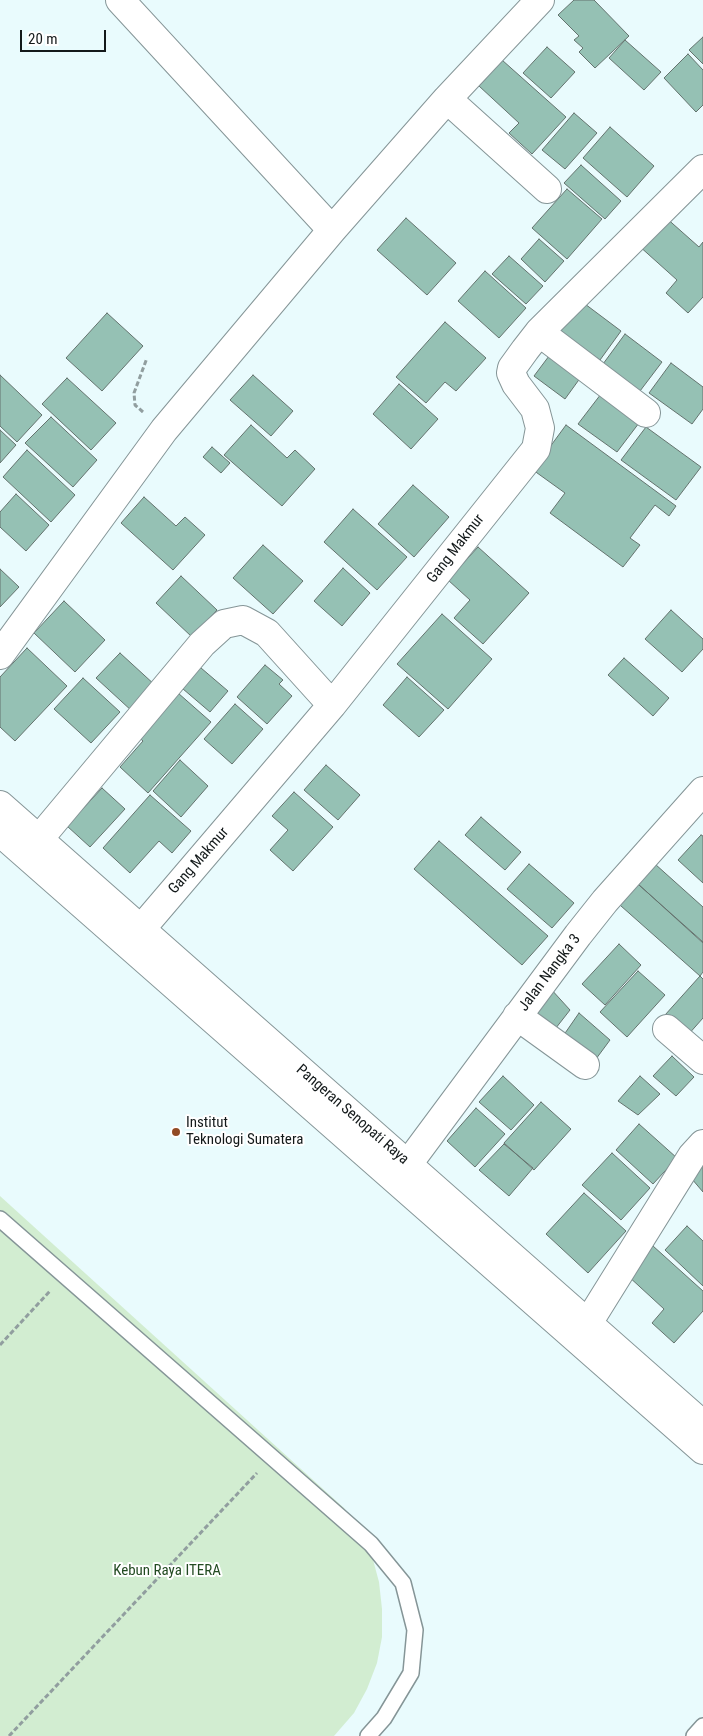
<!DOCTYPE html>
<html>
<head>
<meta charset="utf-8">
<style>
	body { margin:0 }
	#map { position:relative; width:703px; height:1736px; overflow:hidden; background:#e9fbfd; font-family:"Roboto Condensed",sans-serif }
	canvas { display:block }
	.scale { position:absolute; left:20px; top:30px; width:86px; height:22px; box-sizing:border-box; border:2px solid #13191a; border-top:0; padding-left:6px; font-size:15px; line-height:18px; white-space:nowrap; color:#13191a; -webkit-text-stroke:4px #fff; paint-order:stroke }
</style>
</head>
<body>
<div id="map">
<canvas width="703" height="1736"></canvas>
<div class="scale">20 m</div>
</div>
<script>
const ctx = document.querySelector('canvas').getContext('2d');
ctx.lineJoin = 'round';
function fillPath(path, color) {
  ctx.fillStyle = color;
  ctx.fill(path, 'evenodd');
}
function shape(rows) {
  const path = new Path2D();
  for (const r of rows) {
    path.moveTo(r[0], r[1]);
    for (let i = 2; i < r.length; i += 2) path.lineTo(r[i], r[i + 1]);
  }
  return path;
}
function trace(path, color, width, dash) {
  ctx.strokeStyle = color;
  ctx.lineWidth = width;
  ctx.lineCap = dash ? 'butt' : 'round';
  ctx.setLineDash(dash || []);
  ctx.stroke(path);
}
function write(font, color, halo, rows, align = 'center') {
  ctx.font = font + ' "Roboto Condensed",sans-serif';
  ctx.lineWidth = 4;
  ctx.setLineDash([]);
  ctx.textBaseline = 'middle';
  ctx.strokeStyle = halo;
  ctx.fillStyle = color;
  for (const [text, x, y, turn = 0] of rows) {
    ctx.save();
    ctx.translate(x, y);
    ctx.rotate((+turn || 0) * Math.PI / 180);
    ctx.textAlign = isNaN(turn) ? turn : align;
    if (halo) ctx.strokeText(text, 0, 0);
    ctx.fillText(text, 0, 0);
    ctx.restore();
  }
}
fillPath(shape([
	[0,1196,344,1508,360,1531,372,1556,379,1582,382,1609,382,1637,377,1663,367,1689,354,1713,334,1736,0,1736]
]), '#d2edd1');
const building = shape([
	[574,0,594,0,629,36,595,68,579,52,583,48,574,40,579,36,558,15,574,0],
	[703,37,703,64,689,50,703,37],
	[625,40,661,72,644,90,609,58,625,40],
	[547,47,575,72,551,98,523,73,547,47],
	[688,54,703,70,703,105,696,112,664,78,688,54],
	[502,60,566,117,532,154,509,133,519,123,479,86,502,60],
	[574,113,597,133,565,169,542,150,574,113],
	[610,127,654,166,627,197,583,158,610,127],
	[581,165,621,201,605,219,564,183,581,165],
	[567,189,602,219,567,259,532,228,567,189],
	[664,216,699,247,703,242,703,297,688,313,666,293,677,280,638,245,664,216],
	[406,218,456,263,427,295,377,250,406,218],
	[539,239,564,261,545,282,521,259,539,239],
	[509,256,543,286,526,304,492,274,509,256],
	[485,271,526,308,499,338,458,301,485,271],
	[577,298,621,331,600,360,555,328,577,298],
	[107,313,143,346,102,391,66,358,107,313],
	[445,322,486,358,456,391,445,382,426,403,396,377,445,322],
	[625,334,662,362,640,391,603,364,625,334],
	[555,348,586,370,565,399,534,376,555,348],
	[671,363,703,387,703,409,692,424,649,393,671,363],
	[0,375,42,415,17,442,0,426,0,375],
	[253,375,293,411,271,436,230,400,253,375],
	[67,378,116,423,91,450,42,404,67,378],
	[399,384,438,419,411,449,373,414,399,384],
	[601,394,639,423,617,452,578,424,601,394],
	[51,417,97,460,73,487,25,443,51,417],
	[251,425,287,458,295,450,315,469,282,506,224,455,251,425],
	[566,425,676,506,669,516,655,505,630,538,640,545,623,567,550,513,565,493,533,470,566,425],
	[646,427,701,467,676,500,621,460,646,427],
	[0,430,16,445,0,463,0,430],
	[212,447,230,463,221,473,203,457,212,447],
	[27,450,75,495,51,522,3,477,27,450],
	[413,485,449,517,414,557,378,524,413,485],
	[16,494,49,525,26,551,0,527,0,512,16,494],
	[144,497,176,526,185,517,205,535,173,570,121,523,144,497],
	[353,509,407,557,377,590,324,542,353,509],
	[263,545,303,581,273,614,233,578,263,545],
	[478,547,529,593,483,644,454,618,470,600,448,580,478,547],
	[343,568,370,593,342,626,314,601,343,568],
	[0,569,19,587,0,607,0,569],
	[181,576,217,610,192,637,156,603,181,576],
	[64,601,105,640,75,672,34,633,64,601],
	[671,610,703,639,703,649,682,672,645,639,671,610],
	[442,614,492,659,448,709,397,664,442,614],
	[27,648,67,686,15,741,0,727,0,677,27,648],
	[120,653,156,686,133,712,96,678,120,653],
	[624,658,669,698,653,716,608,675,624,658],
	[194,662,228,691,210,712,176,683,194,662],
	[265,665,283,680,279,684,292,696,267,724,237,697,265,665],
	[407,677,444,710,419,737,383,705,407,677],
	[83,678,120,712,91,743,54,709,83,678],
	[178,693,211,722,148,793,120,767,143,741,134,733,178,693],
	[235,704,263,729,232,764,204,739,235,704],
	[180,760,208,786,181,817,153,791,180,760],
	[326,765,360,795,338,820,304,790,326,765],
	[102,788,125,809,90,847,67,826,102,788],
	[294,792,333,827,293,871,270,850,288,830,272,816,294,792],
	[150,795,191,831,172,853,159,841,130,873,103,848,150,795],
	[481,817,521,852,505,870,465,835,481,817],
	[701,835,703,836,703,883,678,860,701,835],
	[439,841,548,936,522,965,414,869,439,841],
	[529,864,574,903,552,928,507,889,529,864],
	[655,864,703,907,703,943,637,883,655,864],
	[630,877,703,942,703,972,700,976,612,898,630,877],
	[619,944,641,965,605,1005,582,984,619,944],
	[638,971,665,995,627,1037,600,1012,638,971],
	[700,976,703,979,703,1018,687,1036,665,1015,700,976],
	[550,988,570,1010,552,1033,528,1013,550,988],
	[579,1013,610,1040,593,1063,561,1039,579,1013],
	[672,1056,694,1077,676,1096,653,1076,672,1056],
	[503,1076,534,1105,511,1130,479,1102,503,1076],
	[640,1076,660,1094,638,1115,618,1101,640,1076],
	[541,1102,571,1129,534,1170,504,1143,541,1102],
	[476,1108,505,1134,475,1167,447,1141,476,1108],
	[639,1124,677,1158,653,1184,616,1150,639,1124],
	[504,1144,533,1168,509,1196,479,1170,504,1144],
	[612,1153,650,1188,621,1220,582,1185,612,1153],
	[703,1158,703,1192,686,1172,703,1158],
	[584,1193,626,1231,588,1273,546,1234,584,1193],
	[687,1226,703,1241,703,1286,665,1250,687,1226],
	[653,1246,703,1291,703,1311,674,1343,652,1323,664,1309,627,1275,653,1246]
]);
fillPath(building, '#95c1b4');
trace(building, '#64736e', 1);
const service = shape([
	[0,1219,371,1544,403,1583,415,1630,411,1673,384,1718,368,1736],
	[694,1736,703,1726]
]);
const minor = shape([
	[120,0,332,230],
	[447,99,547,189],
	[539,332,646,413],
	[0,655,164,430,332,230,447,99,540,0],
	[39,839,202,644,224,624,243,620,267,633,332,705],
	[141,929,332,705,536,449,540,428,535,409,516,384,511,373,512,368,525,350,539,332,703,169],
	[517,1016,585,1065],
	[667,1029,703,1060],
	[408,1164,578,935,605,901,703,791],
	[588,1323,692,1156,703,1144]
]);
const tertiary = shape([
	[0,805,703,1425],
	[0,832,703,1450]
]);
trace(service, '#859597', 18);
trace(minor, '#859597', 30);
trace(tertiary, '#859597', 30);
trace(shape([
	[143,412,135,405,134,393,147,358],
	[0,1345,50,1291],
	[9,1736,257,1473]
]), '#919e9f', 3, [5, 2.5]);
trace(service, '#fff', 15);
trace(minor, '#fff', 28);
trace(tertiary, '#fff', 28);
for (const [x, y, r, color] of [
	[176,1132,5,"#924b25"]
]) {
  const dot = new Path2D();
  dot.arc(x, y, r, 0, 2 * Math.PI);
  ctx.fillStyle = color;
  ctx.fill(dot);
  trace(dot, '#fff', 2);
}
write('15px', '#13191a', '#fff', [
	["Gang Makmur",456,549,-52],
	["Gang Makmur",199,861,-49],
	["Jalan Nangka 3",550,973,-53],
	["Pangeran Senopati Raya",352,1115,41]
]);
write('15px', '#13191a', '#fff', [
	["Institut",186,1123],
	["Teknologi Sumatera",186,1140]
], 'left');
write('15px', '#234b22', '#fff', [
	["Kebun Raya ITERA",167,1571]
]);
</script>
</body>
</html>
